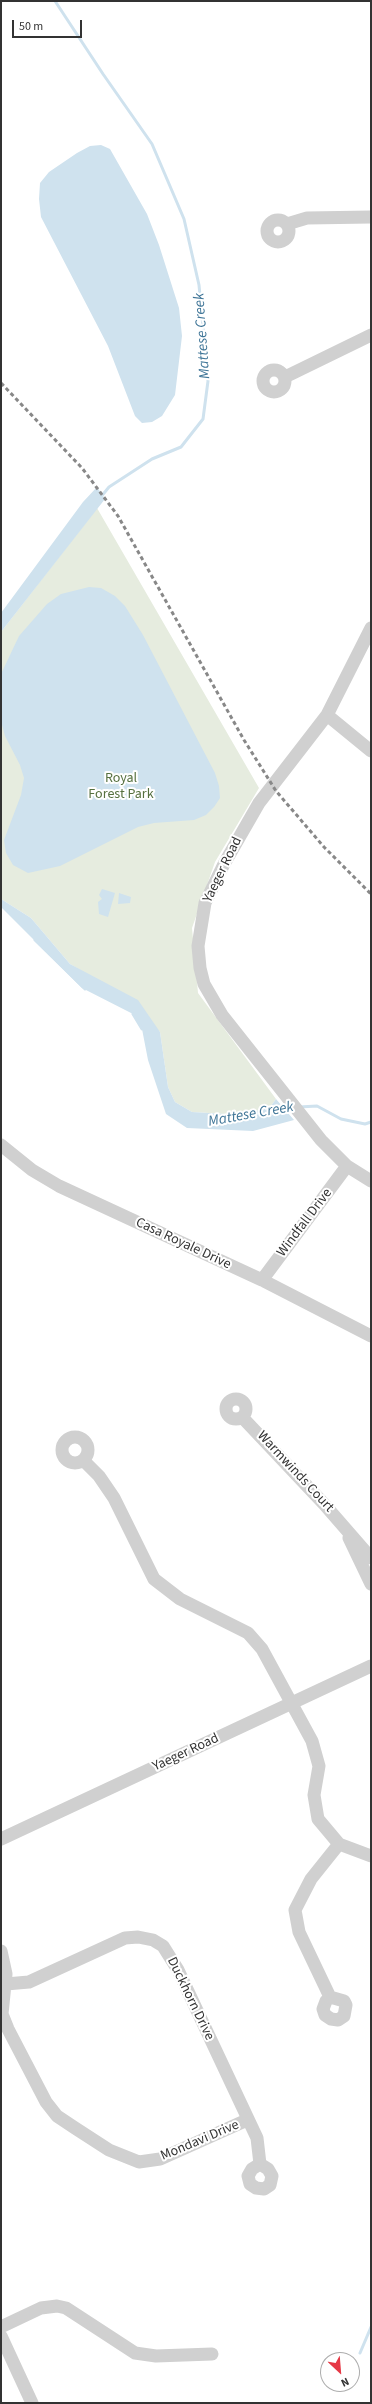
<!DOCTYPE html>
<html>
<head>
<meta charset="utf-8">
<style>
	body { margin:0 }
	#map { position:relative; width:372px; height:2404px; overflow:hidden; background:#fff; font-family:"Source Sans 3",sans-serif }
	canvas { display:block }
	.frame { position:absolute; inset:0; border:2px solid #333; pointer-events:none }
	.north { position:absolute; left:320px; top:2352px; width:40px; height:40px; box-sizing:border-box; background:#fff; border:1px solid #adadad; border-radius:50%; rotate:154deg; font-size:11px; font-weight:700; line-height:16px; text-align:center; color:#333 }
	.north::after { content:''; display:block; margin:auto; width:14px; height:18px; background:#e63946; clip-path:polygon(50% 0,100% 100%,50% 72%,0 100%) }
	.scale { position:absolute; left:12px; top:20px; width:70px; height:18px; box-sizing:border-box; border:2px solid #333; border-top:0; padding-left:5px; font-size:12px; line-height:14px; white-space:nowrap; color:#333; -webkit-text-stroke:3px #fff; paint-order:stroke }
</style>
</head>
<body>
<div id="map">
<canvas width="372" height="2404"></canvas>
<div class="frame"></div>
<div class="north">N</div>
<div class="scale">50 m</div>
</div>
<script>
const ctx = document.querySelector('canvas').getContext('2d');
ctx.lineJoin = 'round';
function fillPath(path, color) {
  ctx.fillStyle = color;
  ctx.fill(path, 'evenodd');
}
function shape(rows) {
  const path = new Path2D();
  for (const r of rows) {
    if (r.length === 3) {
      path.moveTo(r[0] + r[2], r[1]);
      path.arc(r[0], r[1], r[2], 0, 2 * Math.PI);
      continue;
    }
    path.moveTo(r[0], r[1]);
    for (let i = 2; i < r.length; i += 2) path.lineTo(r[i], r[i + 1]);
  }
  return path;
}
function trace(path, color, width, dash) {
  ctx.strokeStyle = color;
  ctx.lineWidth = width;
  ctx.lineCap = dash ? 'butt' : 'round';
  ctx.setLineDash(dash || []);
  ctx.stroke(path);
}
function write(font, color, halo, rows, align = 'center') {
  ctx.font = font + ' "Source Sans 3",sans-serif';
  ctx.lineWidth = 4;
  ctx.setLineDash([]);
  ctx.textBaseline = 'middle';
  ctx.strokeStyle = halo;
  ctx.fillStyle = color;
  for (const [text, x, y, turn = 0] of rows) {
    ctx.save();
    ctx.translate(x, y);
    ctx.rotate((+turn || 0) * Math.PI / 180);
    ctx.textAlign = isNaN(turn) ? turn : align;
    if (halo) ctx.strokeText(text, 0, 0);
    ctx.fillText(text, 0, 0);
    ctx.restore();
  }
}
fillPath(shape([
	[97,508,259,788,215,862,192,928,198,993,276,1099,270,1107,243,1115,192,1112,175,1102,168,1087,160,1032,92,977,70,964,31,918,1,899,1,632]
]), '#e6ecdf');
fillPath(shape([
	[101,145,110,149,147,214,159,245,179,308,182,336,175,395,162,416,152,422,142,423,135,416,108,346,41,217,39,199,40,183,49,172,77,153,90,146],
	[97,487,105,499,1,632,1,613,83,502],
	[89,587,101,588,115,596,125,606,143,635,215,773,219,786,220,798,214,807,206,815,194,820,154,823,138,827,60,866,28,873,13,865,6,853,4,840,21,795,24,778,20,765,5,736,1,721,1,674,19,636,47,604,61,594],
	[102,889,115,893,108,917,99,914,98,902,102,899,99,895],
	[119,893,131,897,130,903,118,904],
	[1,899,31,918,70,964,138,1000,160,1032,168,1087,175,1102,192,1112,243,1115,270,1107,276,1099,294,1120,253,1131,187,1128,166,1114,148,1060,142,1029,133,1014,82,988,1,907]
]), '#cfe2ee');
trace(shape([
	[55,1,103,74,152,144,184,219,199,285,208,381,203,419,181,447,152,459,109,487,100,498],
	[35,940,85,989],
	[133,1014,142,1029],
	[299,1107,317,1106,341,1119,365,1124,371,1122],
	[360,2353,371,2327]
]), '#cfe2ee', 3);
trace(shape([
	[278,231,11],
	[287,224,307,218,371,217],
	[274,381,11],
	[285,377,371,335],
	[371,628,327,715,259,803,224,864,205,903,198,946,200,968,204,984,222,1015,321,1140,347,1166,371,1181],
	[327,715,371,751],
	[1,1145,32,1170,59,1186,262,1280,371,1336],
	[262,1280,347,1166],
	[236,1409,10],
	[242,1417,324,1504,371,1558],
	[75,1450,13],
	[83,1460,99,1476,114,1498,154,1579,180,1599,248,1633,262,1649,312,1741,319,1766,314,1795,318,1819,339,1844,371,1856],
	[349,1538,371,1584],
	[1,1839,371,1666],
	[1,1951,6,1974,2,2014,8,2029,46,2102,57,2116,75,2128,109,2150,139,2162,160,2159,247,2120],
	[6,1984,29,1982,125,1938,138,1937,153,1940,163,1946,178,1970,257,2138,260,2164,268,2169,272,2176,270,2185,264,2189,256,2188,250,2184,248,2176,252,2169,260,2164],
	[330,1997,326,2001,323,2009,325,2015,331,2019,338,2020,344,2016,346,2005,344,2001,330,1997,299,1932,295,1910,311,1879,339,1844],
	[1,2327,41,2308,57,2306,66,2308,135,2353,156,2356,212,2354],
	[1,2336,32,2403]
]), '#d0d0d0', 13);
trace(shape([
	[1,383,82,468,118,516,244,740,276,791,324,847,371,894]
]), '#888', 3, [4, 3]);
write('14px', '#56703f', '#fff', [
	["Royal",121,779],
	["Forest Park",121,795]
]);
write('14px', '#333', '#fff', [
	["Yaeger Road",223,870,-64],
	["Windfall Drive",305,1223,-53],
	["Casa Royale Drive",183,1244,25],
	["Warmwinds Court",295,1472,47],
	["Yaeger Road",186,1753,-25],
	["Duckhorn Drive",190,1999,64],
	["Mondavi Drive",200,2141,-23]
]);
write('italic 15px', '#3f7597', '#fff', [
	["Mattese Creek",203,336,-94],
	["Mattese Creek",251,1115,-10]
]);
</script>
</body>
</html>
